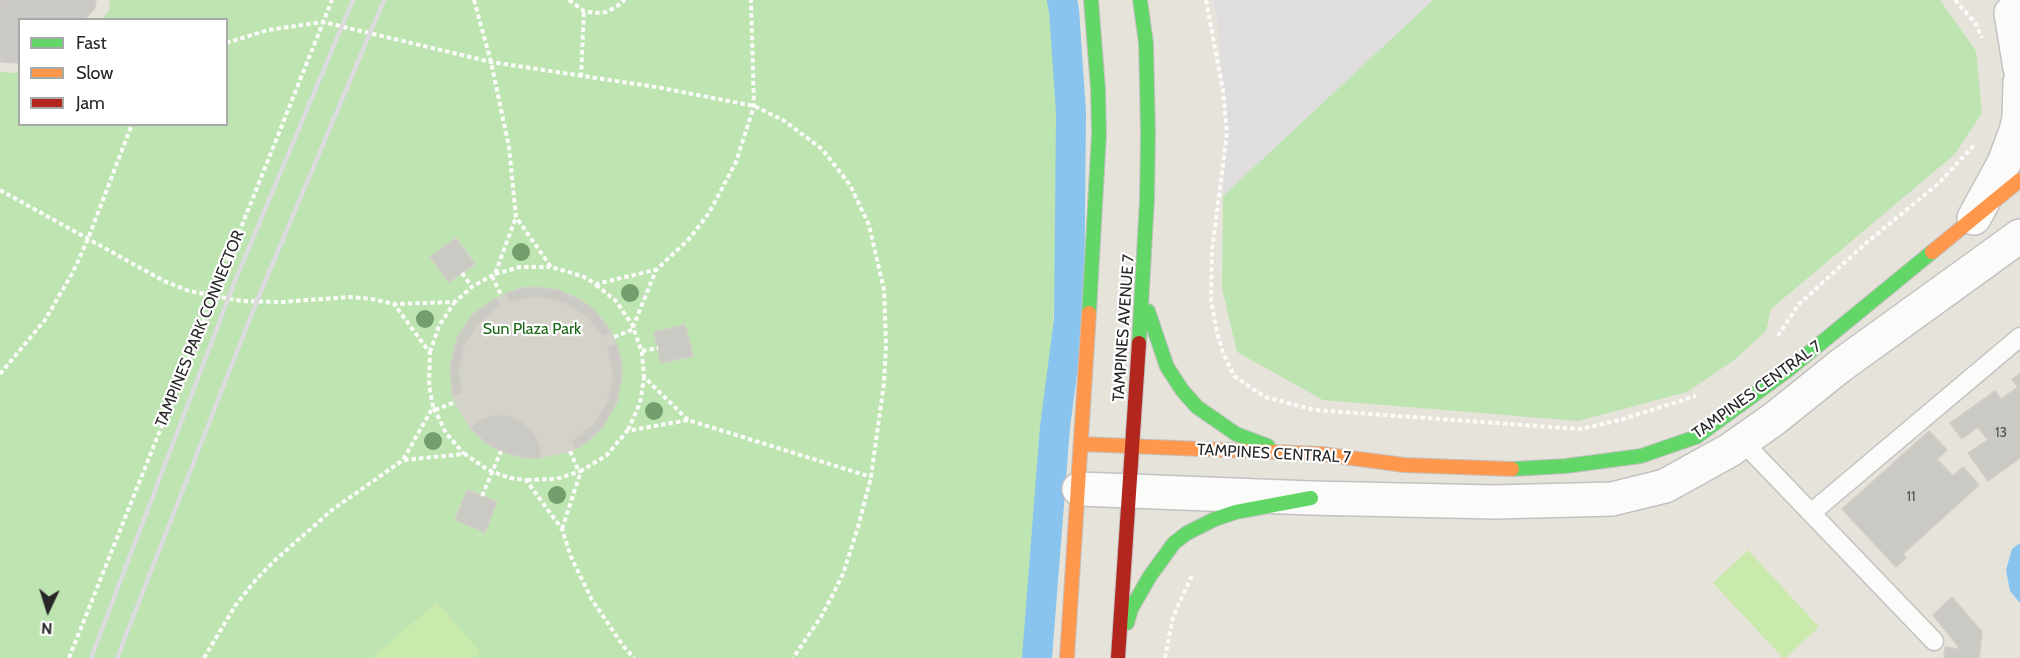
<!DOCTYPE html>
<html>
<head>
<meta charset="utf-8">
<style>
	body { margin:0 }
	#map { position:relative; width:2020px; height:658px; overflow:hidden; background:#e6e3db; font-family:Cabin,sans-serif }
	canvas { display:block }
	.legend { position:absolute; left:18px; top:18px; width:210px; height:108px; box-sizing:border-box; background:#fff; border:2px solid #a9a9a9; margin:0; padding:8px 10px; list-style:none; font-size:18px; color:#272727 }
	.legend li { display:flex; align-items:center; gap:12px; height:30px }
	.legend b { width:30px; border:2px solid #a9a9a9 }
	.north { position:absolute; left:18px; top:580px; width:60px; height:60px; -webkit-text-stroke:4px #fff; paint-order:stroke; rotate:184deg; font-size:16px; font-weight:700; line-height:24px; text-align:center; color:#272727 }
	.north::after { content:''; display:block; margin:auto; width:21px; height:27px; background:#272727; clip-path:polygon(50% 0,100% 100%,50% 72%,0 100%) }
</style>
</head>
<body>
<div id="map">
<canvas width="2020" height="658"></canvas>
<ul class="legend">
<li><b style="height:8px;background:#63d668"></b>Fast</li>
<li><b style="height:8px;background:#ff974d"></b>Slow</li>
<li><b style="height:8px;background:#b3261e"></b>Jam</li>
</ul>
<div class="north">N</div>
</div>
<script>
const ctx = document.querySelector('canvas').getContext('2d');
ctx.lineJoin = 'round';
function fillPath(path, color) {
  ctx.fillStyle = color;
  ctx.fill(path, 'evenodd');
}
function shape(rows) {
  const path = new Path2D();
  for (const r of rows) {
    path.moveTo(r[0], r[1]);
    for (let i = 2; i < r.length; i += 2) path.lineTo(r[i], r[i + 1]);
  }
  return path;
}
function trace(path, color, width, dash) {
  ctx.strokeStyle = color;
  ctx.lineWidth = width;
  ctx.lineCap = dash ? 'butt' : 'round';
  ctx.setLineDash(dash || []);
  ctx.stroke(path);
}
function write(font, color, halo, rows, align = 'center') {
  ctx.font = font + ' Cabin,sans-serif';
  ctx.lineWidth = 4.5;
  ctx.setLineDash([]);
  ctx.textBaseline = 'middle';
  ctx.strokeStyle = halo;
  ctx.fillStyle = color;
  for (const [text, x, y, turn = 0] of rows) {
    ctx.save();
    ctx.translate(x, y);
    ctx.rotate((+turn || 0) * Math.PI / 180);
    ctx.textAlign = isNaN(turn) ? turn : align;
    if (halo) ctx.strokeText(text, 0, 0);
    ctx.fillText(text, 0, 0);
    ctx.restore();
  }
}
fillPath(shape([
	[1213,0,1433,0,1223,196,1226,115,1217,17]
]), '#e0dddf');
fillPath(shape([
	[110,0,1053,0,1056,15,1064,100,1061,206,1030,658,0,658,0,72,19,73,20,124,226,124,226,20,101,19,109,11],
	[1433,0,1940,0,1976,51,1982,113,1955,154,1771,309,1766,331,1733,361,1687,392,1578,421,1323,400,1237,352,1222,288,1223,196]
]), '#bee5b1');
fillPath(shape([
	[1748,550,1819,627,1785,658,1783,658,1713,583],
	[437,602,481,653,475,658,372,658]
]), '#caeaad');
fillPath(shape([
	[506,293,524,298,542,297,566,303,587,317,602,335,611,331,614,337,616,343,608,347,613,377,608,401,594,424,572,441,576,449,566,453,541,458,539,445,534,433,522,421,510,416,490,416,480,420,470,428,455,403,453,396,462,393,460,366,464,346,473,329,481,320,500,306,496,298]
]), '#d5d2c9');
fillPath(shape([
	[2020,543,2020,603,2010,591,2006,570,2012,549]
]), '#88c4ee');
trace(shape([
	[1037,658,1055,427,1069,320,1071,112,1064,10,1062,0]
]), '#88c4ee', 30);
const building = shape([
	[0,0,96,0,95,8,84,20,20,20,20,63,0,62,0,0],
	[456,238,475,264,449,282,430,257,456,238],
	[537,287,558,290,581,300,595,311,611,331,603,336,587,317,566,303,542,297,524,298,510,302,506,293,523,288,537,287],
	[496,298,500,306,477,325,464,346,459,372,462,393,453,396,450,368,457,338,473,314,496,298],
	[685,325,693,356,661,363,654,332,685,325],
	[616,343,621,360,622,374,617,402,603,427,588,441,576,449,572,441,594,424,608,401,613,377,608,347,616,343],
	[2020,374,2020,458,1988,481,1968,453,1988,440,1978,427,1962,439,1950,423,1995,391,2001,399,2018,387,2012,379,2020,374],
	[506,415,522,421,534,433,539,445,541,458,524,458,500,451,485,442,470,428,483,418,493,416,506,415],
	[1929,431,1947,450,1937,459,1953,476,1963,467,1979,485,1903,554,1906,558,1896,567,1842,509,1929,431],
	[467,490,497,502,485,532,455,520,467,490],
	[1952,597,1982,632,1979,658,1944,658,1945,647,1958,649,1958,646,1933,615,1952,597]
]);
fillPath(building, '#cbc9c3');
trace(building, '#d1cec7', 1.5);
const lane = shape([
	[1742,441,1934,641],
	[1811,513,2020,337]
]);
const street = shape([
	[2011,13,2020,68],
	[1974,218,2004,163,2016,131,2019,118,2020,82],
	[1079,489,1311,498,1495,502,1612,499,1665,486,1730,450,1774,419,1840,366,2020,236]
]);
const fast = shape([
	[1148,311,1167,367,1182,390,1197,407,1236,434,1268,446],
	[1089,313,1099,134,1098,88,1091,0],
	[1139,343,1147,199,1148,134,1146,43,1140,0],
	[1512,469,1566,466,1641,456,1696,437,1788,370,1932,252],
	[1127,623,1131,609,1150,576,1174,543,1187,533,1215,519,1236,512,1311,498]
]);
const slow = shape([
	[1932,252,2020,180],
	[1081,444,1321,454,1404,465,1512,469],
	[1067,658,1089,313]
]);
const jam = shape([
	[1118,658,1139,343]
]);
trace(lane, '#c3c1c1', 21);
trace(street, '#c3c1c1', 36);
trace(fast, '#c3c1c1', 16);
trace(slow, '#c3c1c1', 16);
trace(jam, '#c3c1c1', 16);
trace(shape([
	[474,0,491,62,509,147,516,217,551,267,582,276,596,284,655,270],
	[569,0,584,11,595,13,606,12,616,7,625,0],
	[1206,0,1223,91,1227,133,1212,251,1211,300,1217,332,1223,353,1234,376,1265,397,1315,410,1580,429,1620,420,1696,396],
	[1955,0,1976,24,1982,38],
	[226,43,268,30,323,22,491,62,662,88,754,106,783,120,822,149,850,185,869,225,884,290,886,345,884,383,871,477,858,527,843,574,832,596,821,617,793,658],
	[581,77,584,11],
	[0,190,164,281,189,291,242,301,281,302,350,297,372,299,394,304,455,302,473,286,495,274,516,217],
	[462,273,472,287],
	[495,274,520,267,550,267],
	[492,276,501,295],
	[596,285,616,301,633,326],
	[1778,336,1798,305,1865,244,1939,183,1976,143],
	[614,337,634,329],
	[642,351,658,348],
	[430,352,439,326,454,303],
	[0,374,45,320,73,272,88,239,132,124],
	[434,408,446,433,464,454],
	[435,410,455,402],
	[688,420,644,377,642,353,633,327,656,270,689,239,709,213,736,162,754,106,751,0],
	[628,430,640,403,644,378],
	[570,451,579,472],
	[404,460,465,454,488,470,510,478,526,480,562,529,571,557,592,600,624,647,634,658],
	[527,480,556,479,581,471],
	[482,496,501,451],
	[562,529,581,471,607,455,627,431,688,420,871,477],
	[69,658,332,0],
	[204,658,235,606,253,583,273,562,332,510,403,460,433,407,429,385,430,353,394,304],
	[1165,658,1173,617,1193,573]
]), '#fbfbfa', 4, [4.5, 3]);
trace(lane, '#fbfbfa', 18);
trace(street, '#fbfbfa', 33);
trace(fast, '#63d668', 14);
trace(slow, '#ff974d', 14);
trace(jam, '#b3261e', 14);
trace(shape([
	[91,658,235,281,353,0],
	[117,658,256,303,384,0]
]), '#dcdbdd', 4.5);
ctx.fillStyle = '#759e6e';
for (const [x, y] of [
	[521,252],
	[630,293],
	[425,319],
	[654,411],
	[433,441],
	[557,495]
]) {
  ctx.beginPath();
  ctx.arc(x, y, 9, 0, 2 * Math.PI);
  ctx.fill();
}
write('14px', '#525150', null, [
	["13",2001,433],
	["11",1911,497]
]);
write('16px', '#272727', '#fff', [
	["TAMPINES AVENUE 7",1124,328,-86],
	["TAMPINES PARK CONNECTOR",200,329,-68],
	["TAMPINES CENTRAL 7",1757,390,-36],
	["TAMPINES CENTRAL 7",1274,454,3]
]);
write('16px', '#186614', '#fff', [
	["Sun Plaza Park",532,329]
]);
</script>
</body>
</html>
